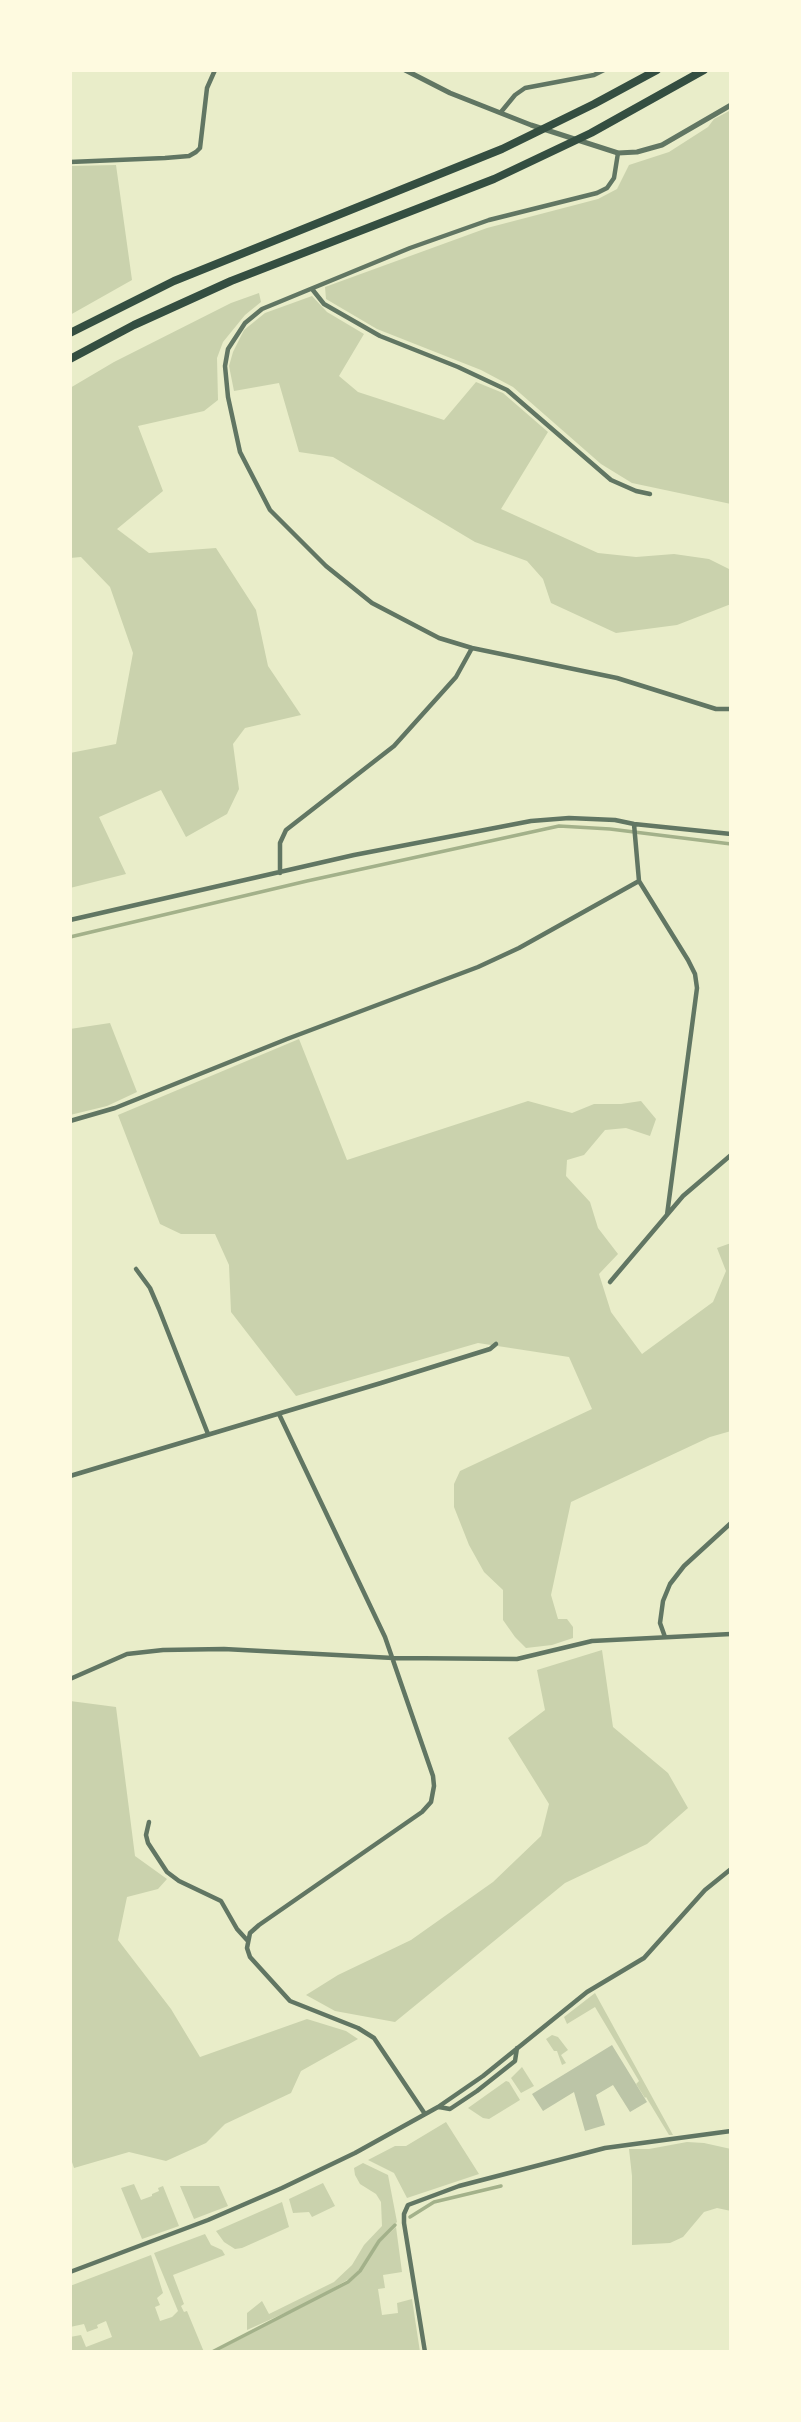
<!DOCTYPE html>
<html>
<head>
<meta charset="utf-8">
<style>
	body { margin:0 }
	#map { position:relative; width:801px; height:2422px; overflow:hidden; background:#e9edc9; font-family:Mulish,sans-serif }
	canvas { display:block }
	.frame { position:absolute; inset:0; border:72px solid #fefae0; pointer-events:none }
</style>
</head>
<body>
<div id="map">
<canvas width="801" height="2422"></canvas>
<div class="frame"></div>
</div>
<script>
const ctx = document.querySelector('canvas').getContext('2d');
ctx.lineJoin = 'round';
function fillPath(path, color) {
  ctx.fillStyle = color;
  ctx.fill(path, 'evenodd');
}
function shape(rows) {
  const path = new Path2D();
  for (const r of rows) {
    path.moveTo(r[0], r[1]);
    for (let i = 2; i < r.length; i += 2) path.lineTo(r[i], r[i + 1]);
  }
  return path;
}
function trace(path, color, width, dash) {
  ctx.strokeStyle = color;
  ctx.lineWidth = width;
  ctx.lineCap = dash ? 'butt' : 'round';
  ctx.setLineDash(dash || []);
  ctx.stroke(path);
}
fillPath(shape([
	[731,110,731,504,632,483,601,464,513,387,481,370,377,329,326,299,325,287,487,228,598,199,617,189,629,165,669,152,708,127,714,119],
	[116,165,132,280,70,315,70,166],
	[259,293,261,302,245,315,223,342,217,358,218,400,204,411,138,426,163,491,117,529,149,553,216,548,256,610,268,666,301,715,245,728,233,744,239,789,227,814,186,837,161,790,99,817,126,874,70,888,70,753,116,744,133,653,110,587,81,557,70,558,70,388,114,362,231,303],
	[312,296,327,312,364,334,339,376,358,392,444,420,476,382,503,393,548,432,501,509,598,553,636,557,674,554,709,559,731,570,731,604,677,625,616,633,551,603,543,579,527,561,475,542,333,457,299,452,279,383,234,391,229,366,233,352,244,330,265,313],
	[110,1023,137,1092,107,1106,70,1115,70,1029],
	[299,1039,347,1160,528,1101,572,1113,594,1104,621,1104,641,1101,656,1119,650,1136,626,1128,605,1130,584,1155,567,1160,566,1176,590,1202,598,1228,618,1254,599,1274,611,1312,642,1354,713,1302,726,1271,717,1248,731,1243,731,1431,710,1437,571,1502,551,1595,558,1619,567,1619,573,1627,573,1638,552,1645,526,1648,515,1637,503,1620,503,1590,484,1572,469,1545,454,1507,454,1484,460,1471,592,1409,569,1357,478,1343,296,1396,231,1312,229,1265,215,1234,181,1234,160,1224,118,1115],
	[602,1650,613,1727,668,1773,688,1808,647,1844,565,1883,395,2022,335,2011,306,1995,338,1975,411,1940,493,1882,541,1836,549,1804,508,1738,545,1710,537,1670],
	[70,1701,116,1707,135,1856,167,1879,158,1889,127,1897,118,1940,171,2009,200,2057,307,2019,346,2031,358,2039,301,2071,291,2093,225,2124,206,2143,166,2161,129,2152,74,2168,70,2156],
	[595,1993,673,2135,669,2135,646,2097,645,2098,636,2084,639,2081,595,2007,567,2024,564,2017],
	[552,2035,558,2037,568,2050,561,2055,566,2063,562,2065,557,2051,554,2051,546,2039],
	[522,2067,534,2086,521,2093,511,2078],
	[506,2081,509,2082,520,2100,489,2119,483,2118,468,2108],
	[446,2122,479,2174,407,2198,394,2173,368,2160,395,2146,406,2146],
	[687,2142,704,2143,731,2149,731,2211,717,2208,704,2212,683,2237,670,2243,632,2245,632,2176,629,2149,649,2149],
	[363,2163,388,2175,397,2222,378,2240,359,2270,349,2279,307,2303,247,2330,247,2313,262,2301,269,2314,334,2282,352,2265,364,2245,382,2226,381,2202,376,2194,360,2184,355,2175,354,2168],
	[323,2183,335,2206,312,2217,309,2212,293,2213,289,2199],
	[134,2184,141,2200,152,2196,152,2194,159,2191,158,2188,163,2186,179,2226,142,2239,121,2188],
	[180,2186,219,2186,228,2206,194,2219],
	[282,2202,289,2227,242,2248,235,2249,224,2242,216,2231],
	[396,2227,402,2272,383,2275,385,2288,378,2289,382,2315,398,2313,397,2303,412,2299,420,2352,215,2352,350,2282,362,2269,380,2242],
	[205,2234,211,2245,222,2250,225,2255,173,2275,184,2304,181,2306,184,2312,187,2311,204,2352,70,2352,70,2337,81,2335,86,2347,112,2337,106,2321,97,2325,98,2328,87,2332,84,2324,70,2327,70,2286,151,2255,163,2293,157,2298,160,2305,155,2307,160,2321,172,2317,178,2311,154,2253]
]), '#cad2ad');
trace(shape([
	[70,937,307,881,559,826,610,829,731,844],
	[410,2217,434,2202,501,2186],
	[212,2352,348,2282,360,2271,379,2241,395,2225]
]), '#a3b18a', 3.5);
fillPath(shape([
	[612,2045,647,2102,630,2112,613,2085,596,2095,605,2125,585,2131,574,2092,543,2111,532,2094]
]), '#bcc5a7');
trace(shape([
	[501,112,515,95,525,88,594,75,604,70],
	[618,153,614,178,607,188,597,193,489,220,410,248,262,309,245,323,228,349,225,366,228,397,240,452,270,510,326,566,372,603,439,638,472,648,617,678,716,709,731,709],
	[70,162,165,158,189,156,196,152,200,148,207,88,215,70],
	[312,289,324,304,380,336,458,367,507,390,611,480,636,491,650,494],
	[280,873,280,843,286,830,394,746,456,677,472,648],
	[639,881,688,960,695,974,697,988,667,1215],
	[70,920,354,855,531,821,569,818,615,820,634,824,731,834],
	[70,1121,115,1108,287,1039,478,967,519,948,639,881,634,824],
	[136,1269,150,1288,159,1309,208,1434],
	[610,1282,683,1196,731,1155],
	[279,1414,385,1637,433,1776,434,1786,431,1802,422,1812,259,1925,250,1933,247,1948,250,1957,290,2001,358,2028,374,2038,425,2114],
	[70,1476,381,1383,490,1349,496,1344],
	[665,1637,660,1623,663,1601,670,1584,684,1566,731,1523],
	[70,1679,127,1654,163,1650,224,1649,393,1658,517,1659,592,1641,731,1634],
	[149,1822,146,1835,148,1843,167,1872,179,1881,221,1901,237,1929,247,1940],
	[439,2107,450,2109,477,2091,515,2061,517,2048],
	[70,2272,208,2220,282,2188,355,2153,438,2107,483,2076,587,1992,644,1958,705,1890,731,1869],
	[425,2352,404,2223,404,2214,408,2205,459,2186,605,2148,731,2131]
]), '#617663', 4.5);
trace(shape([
	[405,70,450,93,531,125,618,153,637,152,662,145,731,105]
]), '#617663', 5);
trace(shape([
	[70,333,174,281,502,149,594,104,657,70],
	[70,359,134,325,231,281,494,179,591,133,704,70]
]), '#344e41', 8);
</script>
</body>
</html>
